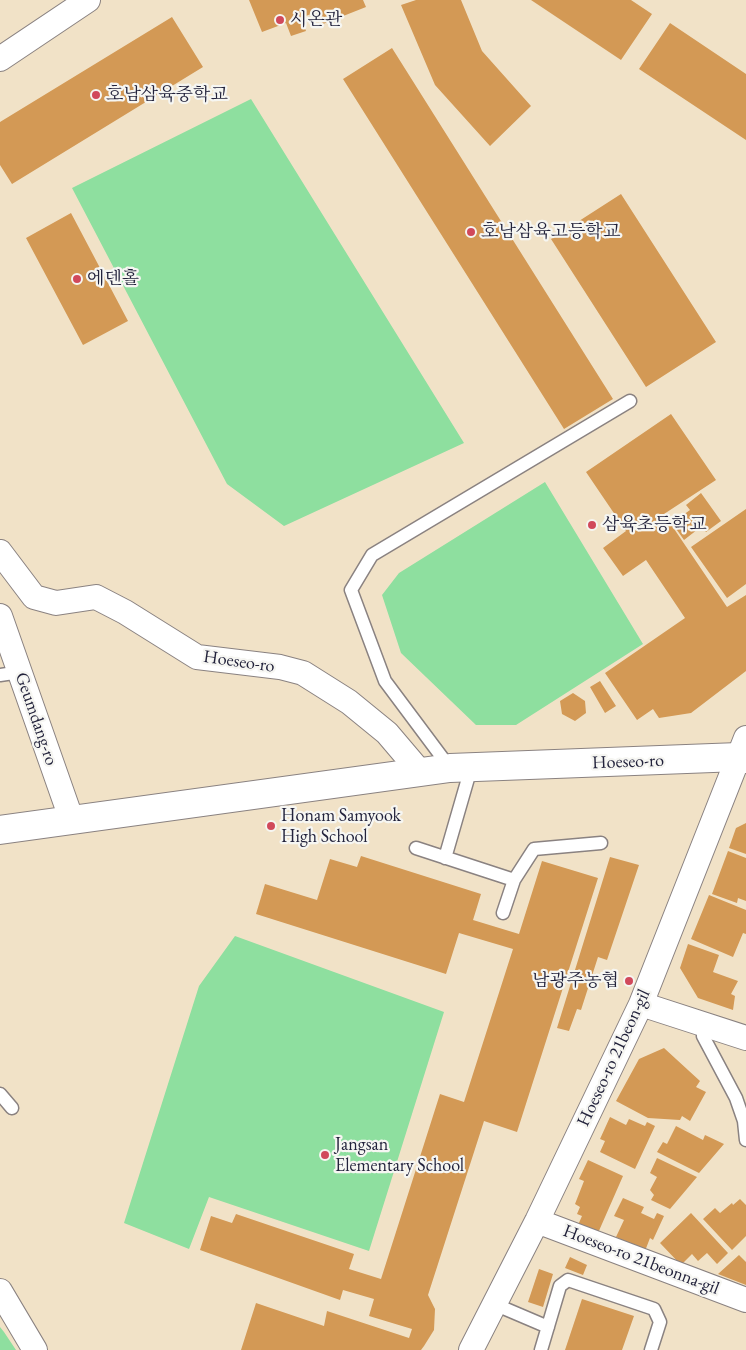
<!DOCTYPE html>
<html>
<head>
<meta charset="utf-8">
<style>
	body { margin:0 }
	canvas { display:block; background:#f1e2c7 }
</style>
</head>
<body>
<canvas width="746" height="1350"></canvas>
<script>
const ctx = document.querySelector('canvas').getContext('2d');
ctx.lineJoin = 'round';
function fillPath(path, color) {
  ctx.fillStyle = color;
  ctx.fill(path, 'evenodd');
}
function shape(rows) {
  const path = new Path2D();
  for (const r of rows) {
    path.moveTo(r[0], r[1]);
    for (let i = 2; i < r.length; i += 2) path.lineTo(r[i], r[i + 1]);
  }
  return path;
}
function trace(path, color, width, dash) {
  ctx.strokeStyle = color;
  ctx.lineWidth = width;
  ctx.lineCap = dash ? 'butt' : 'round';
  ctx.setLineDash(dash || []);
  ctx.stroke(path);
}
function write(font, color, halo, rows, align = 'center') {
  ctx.font = font + ' "EB Garamond","Noto Serif KR",serif';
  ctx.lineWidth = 4.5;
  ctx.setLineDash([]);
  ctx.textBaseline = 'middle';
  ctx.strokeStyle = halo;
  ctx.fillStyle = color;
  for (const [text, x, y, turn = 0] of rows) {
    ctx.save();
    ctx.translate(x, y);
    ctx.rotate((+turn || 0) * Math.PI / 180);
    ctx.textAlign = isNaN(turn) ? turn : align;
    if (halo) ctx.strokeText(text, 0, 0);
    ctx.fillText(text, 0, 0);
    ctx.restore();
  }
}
fillPath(shape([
	[251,99,464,443,284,526,227,484,72,188],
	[545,482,643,644,516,725,476,725,401,653,382,595,399,573],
	[235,936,444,1012,369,1251,209,1197,189,1249,124,1223,199,986],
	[0,1327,4,1332,16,1350,0,1350]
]), '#8edf9f');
fillPath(shape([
	[249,0,363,0,366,7,323,24,318,11,301,18,306,31,291,36,286,23,262,32],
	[416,0,461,0,482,51,531,106,490,146,435,85,401,5],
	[531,0,631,0,652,14,621,60],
	[172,17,203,67,12,184,0,165,0,122],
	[670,23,746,74,746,140,639,69],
	[392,48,613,399,564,429,343,79],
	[621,194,716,342,646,387,551,239],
	[71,213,128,321,83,345,26,238],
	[671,414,716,480,664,514,727,607,746,595,746,671,691,713,659,718,653,709,637,720,605,673,685,618,646,560,623,576,603,548,626,531,586,472],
	[701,493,721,521,706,532,702,526,684,540,672,523,690,510,686,505],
	[746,509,746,584,727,598,691,547],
	[600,681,616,706,605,713,590,687],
	[573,693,585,701,586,713,575,721,562,714,560,701],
	[746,823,746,854,729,848,736,828],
	[728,851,746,858,746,901,738,898,737,903,712,894],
	[361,856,481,894,473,920,519,934,542,861,598,878,517,1132,484,1121,428,1295,435,1309,434,1330,424,1346,421,1350,241,1350,256,1303,324,1326,327,1311,409,1338,412,1329,369,1316,374,1299,343,1290,340,1300,200,1250,211,1216,232,1223,236,1214,354,1254,349,1269,381,1279,440,1094,464,1102,513,949,459,933,446,974,256,914,265,884,317,900,330,859,357,867],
	[610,857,639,865,607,960,598,957,581,1010,577,1009,569,1031,557,1028],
	[709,895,746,910,746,934,743,933,733,957,691,939],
	[688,944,719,955,713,972,738,981,731,994,735,996,733,1010,698,998,680,968],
	[664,1048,700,1081,696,1087,706,1092,690,1121,682,1116,680,1120,648,1118,616,1101,639,1059],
	[610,1117,626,1125,629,1119,645,1126,647,1122,655,1126,635,1169,600,1152,605,1141,600,1139],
	[676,1126,703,1140,705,1135,724,1144,699,1173,657,1152,663,1142,667,1144],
	[657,1158,697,1177,670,1209,651,1200,654,1195,650,1190,657,1177,650,1173],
	[588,1160,623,1176,598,1233,578,1225,582,1216,577,1214,580,1207,575,1204,584,1181,579,1179],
	[623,1198,644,1207,641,1213,654,1219,657,1213,664,1216,653,1240,650,1238,645,1251,616,1237,624,1220,614,1216],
	[740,1199,746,1205,746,1236,732,1250,703,1219,715,1208,720,1213,732,1203,733,1205],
	[691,1213,728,1253,717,1264,707,1253,698,1261,692,1254,681,1265,660,1243],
	[739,1255,746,1262,746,1285,718,1274],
	[570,1257,587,1265,583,1275,565,1268],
	[539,1269,553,1274,543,1307,528,1302],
	[582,1299,634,1316,622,1350,565,1350]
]), '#d39955');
const service = shape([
	[0,675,20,672],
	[450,768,385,681,351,590,372,555,630,401],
	[416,848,514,880],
	[445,858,471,768],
	[503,913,514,880,534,849,601,843],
	[704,1024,703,1036,736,1098,744,1121,746,1140],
	[0,1094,12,1108],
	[494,1304,548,1327],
	[541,1350,560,1286,568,1280,654,1309,660,1322,651,1350]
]);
const minor = shape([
	[0,59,88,0],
	[0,552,34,597,56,603,96,597,125,612,197,657,280,667,303,673,349,702,387,733,421,773],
	[0,616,72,821],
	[641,1004,746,1038],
	[537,1221,746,1300],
	[0,1291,35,1350],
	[471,1350,537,1221,641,1004,746,738]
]);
const tertiary = shape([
	[0,830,450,768,739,757,746,759]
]);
trace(service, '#8a8281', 15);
trace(minor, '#8a8281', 26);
trace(tertiary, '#8a8281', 30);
trace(service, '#fff', 12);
trace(minor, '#fff', 24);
trace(tertiary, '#fff', 28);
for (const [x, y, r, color] of [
	[280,20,5,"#d1495b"],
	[96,95,5,"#d1495b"],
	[471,232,5,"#d1495b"],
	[77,279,5,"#d1495b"],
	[592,525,5,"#d1495b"],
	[271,826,5,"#d1495b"],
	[629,981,5,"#d1495b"],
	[325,1155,5,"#d1495b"]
]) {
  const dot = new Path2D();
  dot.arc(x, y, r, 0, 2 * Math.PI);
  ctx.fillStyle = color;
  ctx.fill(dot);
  trace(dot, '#f6f6f2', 2);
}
write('18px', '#22223b', '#f6f6f2', [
	["시온관",290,20],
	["호남삼육중학교",106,95],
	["호남삼육고등학교",481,232],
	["에덴홀",87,279],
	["삼육초등학교",602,525],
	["Honam Samyook",281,816],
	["High School",281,837],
	["남광주농협",619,981,"right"],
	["Jangsan",335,1145],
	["Elementary School",335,1166]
], 'left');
write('18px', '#22223b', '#f6f6f2', [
	["Hoeseo-ro",239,662,8],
	["Geumdang-ro",36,719,71],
	["Hoeseo-ro",628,762,-2],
	["Hoeseo-ro 21beon-gil",614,1058,-65],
	["Hoeseo-ro 21beonna-gil",641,1260,21]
]);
</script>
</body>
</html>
